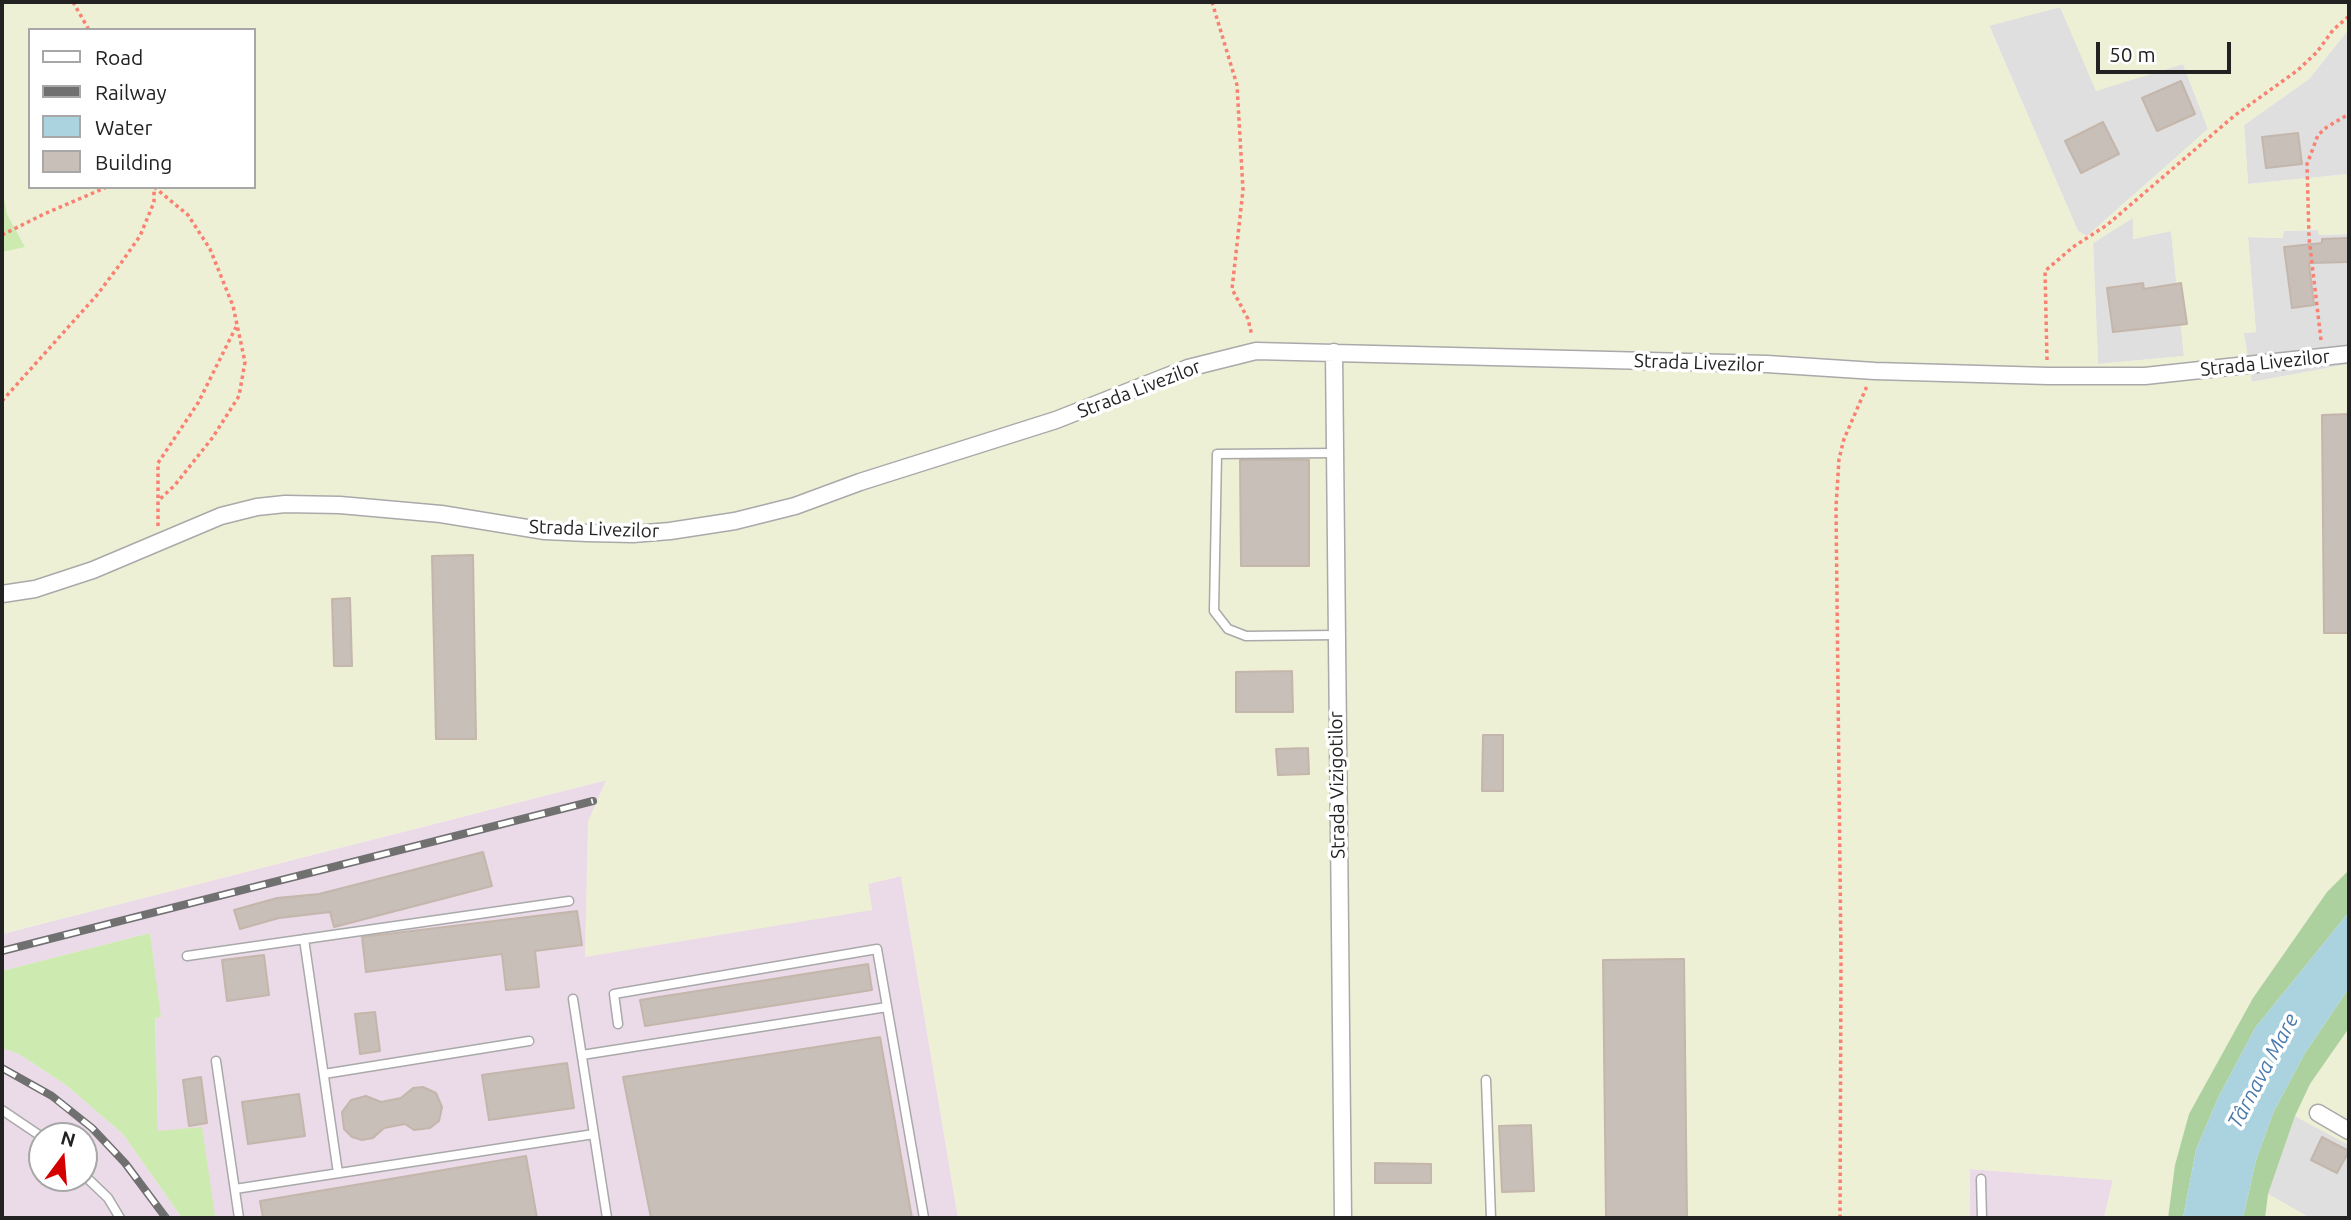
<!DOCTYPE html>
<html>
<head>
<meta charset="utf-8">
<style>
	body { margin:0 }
	#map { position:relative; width:2351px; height:1220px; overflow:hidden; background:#f2efe9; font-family:Ubuntu,sans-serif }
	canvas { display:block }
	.frame { position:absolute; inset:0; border:4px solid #222; pointer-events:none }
	.legend { position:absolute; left:28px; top:28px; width:228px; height:161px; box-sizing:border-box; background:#fff; border:2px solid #a7a7a7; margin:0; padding:9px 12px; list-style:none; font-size:21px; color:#222 }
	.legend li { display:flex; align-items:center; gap:14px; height:35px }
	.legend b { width:35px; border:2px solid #a7a7a7 }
	.north { position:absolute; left:28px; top:1122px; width:70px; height:70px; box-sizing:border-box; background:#fff; border:2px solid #a7a7a7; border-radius:50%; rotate:16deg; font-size:19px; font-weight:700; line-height:28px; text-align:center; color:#222 }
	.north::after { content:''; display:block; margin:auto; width:24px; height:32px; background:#d40000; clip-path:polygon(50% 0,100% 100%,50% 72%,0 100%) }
	.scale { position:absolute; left:2096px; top:42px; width:135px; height:32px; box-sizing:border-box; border:4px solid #222; border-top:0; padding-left:9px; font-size:21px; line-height:24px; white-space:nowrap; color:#222; -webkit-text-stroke:5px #fff; paint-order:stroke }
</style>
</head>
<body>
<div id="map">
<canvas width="2351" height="1220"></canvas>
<div class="frame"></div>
<ul class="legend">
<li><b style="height:9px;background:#fff"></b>Road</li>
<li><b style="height:9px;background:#707070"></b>Railway</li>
<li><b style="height:19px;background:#aad3df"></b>Water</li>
<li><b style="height:19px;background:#c7bfb8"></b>Building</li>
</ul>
<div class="north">N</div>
<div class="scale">50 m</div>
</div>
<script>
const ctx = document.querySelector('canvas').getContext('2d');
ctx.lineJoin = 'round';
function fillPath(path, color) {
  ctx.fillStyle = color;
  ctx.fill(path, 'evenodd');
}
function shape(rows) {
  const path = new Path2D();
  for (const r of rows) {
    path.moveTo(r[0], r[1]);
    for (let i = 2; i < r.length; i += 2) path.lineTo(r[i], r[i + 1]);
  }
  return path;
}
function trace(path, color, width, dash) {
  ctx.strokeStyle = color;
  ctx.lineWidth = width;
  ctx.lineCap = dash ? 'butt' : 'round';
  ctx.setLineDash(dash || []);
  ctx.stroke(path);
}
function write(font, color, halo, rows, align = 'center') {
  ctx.font = font + ' Ubuntu,sans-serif';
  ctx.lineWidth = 7;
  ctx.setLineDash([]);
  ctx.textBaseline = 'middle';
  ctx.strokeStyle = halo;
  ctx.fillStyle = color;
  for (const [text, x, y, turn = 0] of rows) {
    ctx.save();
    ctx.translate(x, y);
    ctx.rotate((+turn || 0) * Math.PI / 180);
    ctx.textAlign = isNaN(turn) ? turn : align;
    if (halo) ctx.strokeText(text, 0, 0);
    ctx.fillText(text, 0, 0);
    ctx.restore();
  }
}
fillPath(shape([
	[2061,7,2096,90,2183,64,2208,129,2087,236,2078,231,1989,25],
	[2349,29,2349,174,2248,184,2244,125,2309,79],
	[2134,217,2133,239,2171,231,2184,356,2098,364,2093,243],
	[2318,230,2320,235,2349,234,2349,364,2251,382,2243,333,2256,332,2248,237,2283,238,2283,231],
	[2295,1116,2349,1145,2349,1218,2310,1218,2268,1194]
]), '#e0dfdf');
fillPath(shape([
	[607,780,588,822,872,910,868,884,901,876,958,1218,184,1218,215,1216,158,1131,155,1018,160,1017,150,933,2,971,2,934],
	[2,1048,19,1054,66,1085,123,1134,182,1218,2,1218],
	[42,1136,84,1136,84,1178,42,1178],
	[1970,1169,2113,1180,2104,1218,1970,1218]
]), '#ebdbe8');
fillPath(shape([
	[2,2,2349,2,2349,29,2309,79,2244,125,2248,184,2349,174,2349,234,2319,235,2318,230,2284,231,2283,238,2248,237,2256,332,2244,333,2252,382,2349,364,2349,870,2327,892,2253,998,2189,1114,2175,1165,2168,1218,2104,1218,2113,1180,1970,1169,1970,1218,958,1218,901,876,868,884,872,910,585,957,588,822,606,780,2,934,2,252,25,246,7,214,2,188],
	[2060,7,2096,91,2183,64,2208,129,2087,236,2078,231,1989,26],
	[30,30,254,30,254,187,30,187],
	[2133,218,2133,239,2171,231,2184,356,2098,364,2093,243],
	[2349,1028,2349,1145,2295,1116,2310,1084],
	[2268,1194,2310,1218,2265,1218]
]), '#eef0d5');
fillPath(shape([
	[2,188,7,214,25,247,2,252],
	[150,933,161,1017,155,1018,158,1131,202,1127,215,1216,182,1218,123,1134,66,1085,19,1054,2,1048,2,971]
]), '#cdebb0');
fillPath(shape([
	[2349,870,2349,912,2255,1028,2218,1098,2196,1150,2183,1218,2168,1218,2175,1165,2189,1114,2253,998,2327,892],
	[2349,988,2349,1028,2310,1084,2295,1116,2268,1194,2265,1218,2243,1218,2256,1160,2274,1111,2305,1053]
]), '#add19e');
fillPath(shape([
	[2349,912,2349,988,2305,1053,2274,1111,2256,1160,2243,1218,2183,1218,2196,1150,2218,1098,2255,1028]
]), '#aad3df');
const building = shape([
	[2181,81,2195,114,2157,131,2142,98,2181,81],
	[2103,122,2119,154,2081,173,2065,141,2103,122],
	[2298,133,2302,164,2266,168,2262,137,2298,133],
	[2349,238,2349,262,2309,263,2314,305,2292,308,2284,247,2322,243,2322,239,2349,238],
	[2143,283,2144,289,2181,283,2187,324,2113,332,2107,288,2143,283],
	[2349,414,2349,633,2324,633,2322,415,2349,414],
	[1240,460,1309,460,1309,566,1241,566,1240,460],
	[473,555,476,739,436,739,432,556,473,555],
	[350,598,352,666,334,666,332,599,350,598],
	[1292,671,1293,712,1236,712,1236,672,1292,671],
	[1483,735,1503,735,1503,791,1482,791,1483,735],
	[1308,748,1309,774,1278,775,1276,749,1308,748],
	[483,852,492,886,334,927,330,912,279,918,240,929,234,910,277,898,319,894,483,852],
	[577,911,582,945,535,951,539,987,506,990,502,954,366,972,362,937,577,911],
	[264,955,269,995,227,1001,222,960,264,955],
	[1684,959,1687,1218,1606,1218,1603,960,1684,959],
	[868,964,872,990,645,1026,640,1000,868,964],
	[375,1012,380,1051,360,1054,355,1014,375,1012],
	[880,1037,912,1218,651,1218,623,1077,880,1037],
	[567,1063,574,1108,489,1120,482,1075,567,1063],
	[201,1077,207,1123,189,1126,183,1080,201,1077],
	[423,1087,436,1093,442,1107,439,1121,430,1128,414,1130,405,1124,384,1128,373,1138,362,1140,352,1137,344,1129,342,1112,351,1100,366,1096,381,1102,401,1098,413,1088,423,1087],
	[299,1094,305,1136,248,1144,242,1102,299,1094],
	[1531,1125,1534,1191,1502,1192,1499,1126,1531,1125],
	[2322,1137,2349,1151,2337,1173,2311,1160,2322,1137],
	[526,1156,537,1218,263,1218,260,1201,526,1156],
	[1375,1163,1431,1164,1431,1183,1375,1183,1375,1163]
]);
fillPath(building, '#c7bfb8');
trace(building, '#c4b6ab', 2);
const service = shape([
	[1335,453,1217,454,1214,611,1228,629,1246,636,1336,635],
	[304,939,338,1173],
	[187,956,569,901],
	[573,999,607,1218],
	[618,1024,614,994,877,949,924,1218],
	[582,1055,887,1007],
	[216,1061,239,1218],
	[324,1074,529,1041],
	[1486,1080,1491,1218],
	[2,1110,42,1137],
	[84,1175,108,1198,120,1218],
	[1981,1179,1982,1218],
	[235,1189,594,1134]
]);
const minor = shape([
	[1334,352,1343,1218],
	[2,594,35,589,93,570,221,516,257,507,285,504,340,505,441,514,545,531,587,533,633,534,670,531,735,521,795,506,860,482,1056,420,1188,368,1256,351,1767,364,1875,371,2048,376,2145,376,2349,354],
	[2318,1113,2349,1131]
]);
trace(service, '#a9a9a9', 11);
trace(minor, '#a9a9a9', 19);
trace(shape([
	[73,2,89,30],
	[1212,2,1237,85,1243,190,1232,289,1248,319,1252,336],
	[154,187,188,215,210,249,233,306,245,362,239,396,213,437,175,485,159,500],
	[2,235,44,214,107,187],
	[2321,340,2309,238,2307,164,2318,135,2327,127,2349,114],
	[2047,360,2045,271,2073,247,2107,225,2234,116,2298,70,2317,52,2333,30,2349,16],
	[2,401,97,295,121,263,140,236,154,202,154,187],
	[158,526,158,463,198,403,236,327],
	[1840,1218,1841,960,1836,507,1839,459,1844,439,1867,386]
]), '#fa8072', 3.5, [3.5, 3.5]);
trace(service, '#fff', 8);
trace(minor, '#fff', 16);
const rail = shape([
	[2,951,593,801],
	[2,1068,52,1096,92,1128,125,1163,166,1218]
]);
trace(rail, '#707070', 8);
trace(rail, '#fff', 5, [16]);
write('19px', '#222', '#fff', [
	["Strada Livezilor",1699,363,2],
	["Strada Livezilor",2265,363,-6],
	["Strada Livezilor",1139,389,-21],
	["Strada Livezilor",594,529,2],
	["Strada Vizigotilor",1337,785,-91]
]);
write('italic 21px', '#4a7aab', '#fff', [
	["Târnava Mare",2263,1071,-62]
]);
</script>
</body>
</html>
